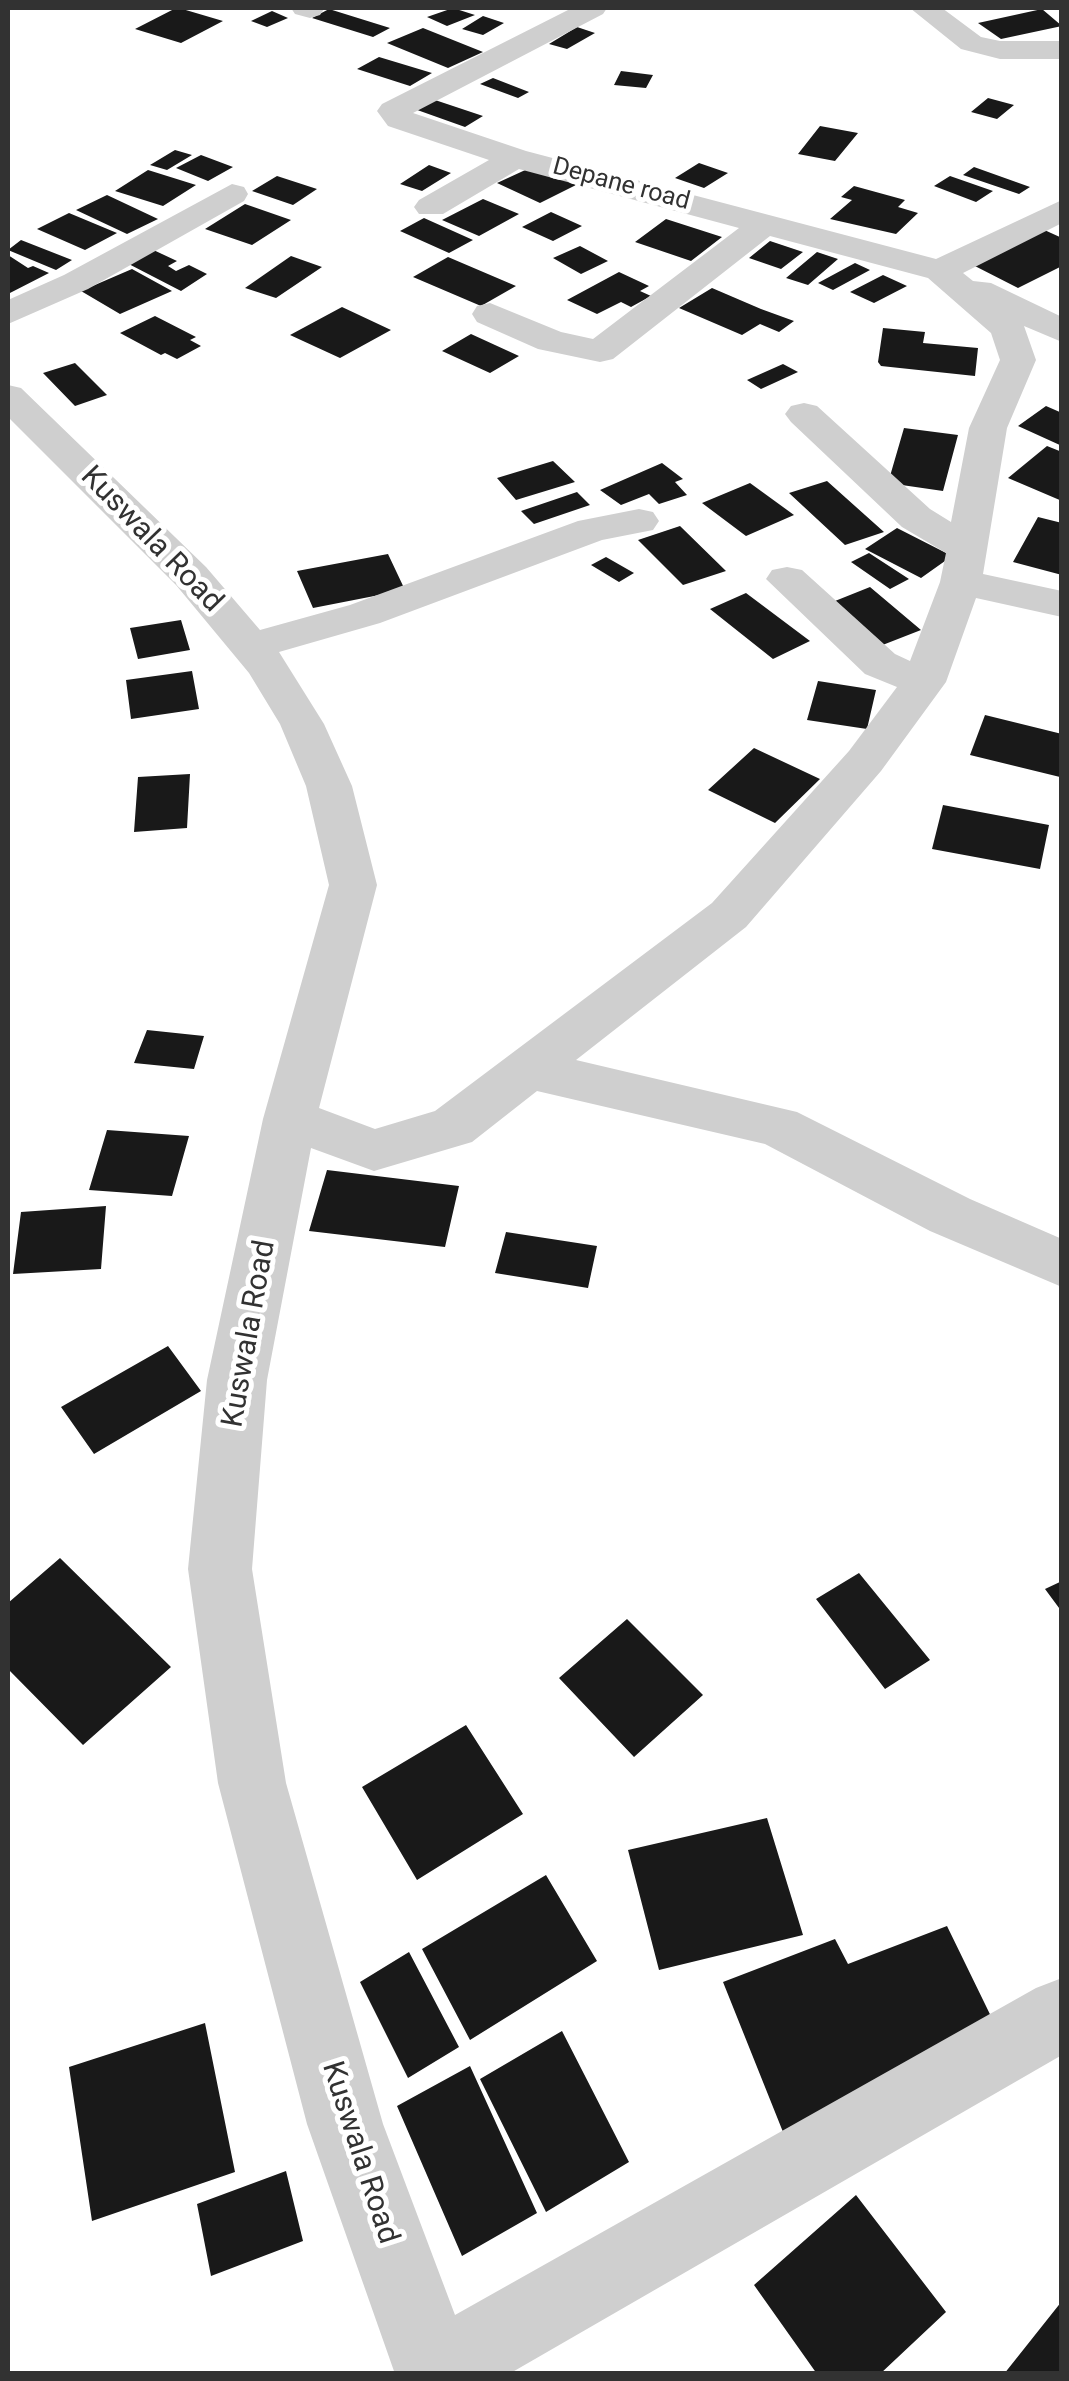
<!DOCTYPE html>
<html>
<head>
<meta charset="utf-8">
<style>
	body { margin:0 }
	#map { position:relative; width:1069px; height:2381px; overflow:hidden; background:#fff; font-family:Roboto,sans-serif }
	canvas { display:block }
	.frame { position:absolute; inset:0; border:10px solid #323232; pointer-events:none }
</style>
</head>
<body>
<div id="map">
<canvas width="1069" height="2381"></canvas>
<div class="frame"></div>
</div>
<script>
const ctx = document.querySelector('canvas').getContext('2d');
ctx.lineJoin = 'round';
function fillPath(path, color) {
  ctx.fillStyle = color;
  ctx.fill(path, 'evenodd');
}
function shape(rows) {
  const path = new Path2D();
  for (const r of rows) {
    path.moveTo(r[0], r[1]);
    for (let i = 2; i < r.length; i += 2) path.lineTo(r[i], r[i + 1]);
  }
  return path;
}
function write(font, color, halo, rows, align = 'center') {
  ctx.font = font + ' Roboto,sans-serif';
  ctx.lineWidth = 10;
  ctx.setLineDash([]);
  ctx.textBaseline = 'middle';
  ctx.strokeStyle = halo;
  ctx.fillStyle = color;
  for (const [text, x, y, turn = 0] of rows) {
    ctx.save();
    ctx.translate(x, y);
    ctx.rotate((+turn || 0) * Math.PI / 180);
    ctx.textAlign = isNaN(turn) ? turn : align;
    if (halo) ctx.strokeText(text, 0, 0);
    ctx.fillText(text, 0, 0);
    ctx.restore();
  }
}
fillPath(shape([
	[176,8,179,8,223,21,181,43,135,29],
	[453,8,475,15,447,26,427,17],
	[329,9,390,28,373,37,312,18],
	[1042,9,1062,26,1001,39,978,23],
	[272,11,288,18,267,27,251,21],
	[483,16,504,23,483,35,462,29],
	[577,27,595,33,567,49,549,44],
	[423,28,483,52,448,68,387,43],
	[379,57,432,73,410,86,357,69],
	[621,71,653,75,646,88,614,85],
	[493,78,529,92,518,98,480,84],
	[423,96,483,116,465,127,406,106],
	[988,98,1014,105,997,119,971,112],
	[820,126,858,133,835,161,798,154],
	[175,150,192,155,167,170,150,165],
	[201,155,233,167,208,181,176,168],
	[699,163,728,173,704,188,675,178],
	[429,165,451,173,422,191,400,184],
	[534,166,576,185,540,203,497,183],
	[974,167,1030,187,1019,194,963,175],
	[148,170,196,185,163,206,115,191],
	[277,176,317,189,293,205,252,191],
	[950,176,993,191,976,202,934,186],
	[854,186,905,200,898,207,918,213,896,234,830,219,852,200,841,197],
	[107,195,158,219,127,234,76,210],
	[483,199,519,214,479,236,442,220],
	[245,204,291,220,252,245,205,229],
	[551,212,582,226,553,241,522,227],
	[69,213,117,233,85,250,37,229],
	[424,218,473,240,449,253,400,231],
	[666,219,722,237,691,261,635,242],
	[1040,228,1062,238,1062,266,1018,288,969,263],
	[21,240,72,260,56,270,8,250],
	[770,241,803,252,781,269,749,258],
	[580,246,608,261,581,274,553,258],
	[147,247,177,261,168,266,176,271,189,265,207,274,181,291,121,260],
	[817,252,838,259,808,285,786,278],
	[8,255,28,268,33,266,49,273,8,294],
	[291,256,322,267,276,298,245,288],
	[448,257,516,286,481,306,413,277],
	[855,263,870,270,833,290,818,283],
	[132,269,172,291,120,314,81,291],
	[619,272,649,286,640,291,651,296,631,307,621,302,597,314,567,300],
	[883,275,907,286,874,303,850,292],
	[712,288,761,309,794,321,779,332,760,324,742,335,679,308],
	[342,307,391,330,340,358,290,335],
	[155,316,196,337,190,340,201,346,177,359,165,353,161,355,120,333],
	[883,328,925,332,923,343,978,348,975,376,881,366,878,362],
	[471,334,519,356,490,373,442,351],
	[75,363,107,395,75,406,43,373],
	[783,364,798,372,761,389,747,380],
	[1046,406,1062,413,1062,446,1018,426],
	[904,428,958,435,943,491,888,483],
	[1047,446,1062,452,1062,501,1008,478],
	[553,461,575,482,516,500,497,478],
	[662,463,683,479,675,482,687,495,659,504,649,494,621,505,600,490],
	[827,481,884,532,845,545,789,493],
	[750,483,794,515,746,536,702,503],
	[577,492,590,505,534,524,521,511],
	[1038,517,1062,523,1062,575,1013,562],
	[680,526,726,571,683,585,638,540],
	[897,528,952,556,921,578,865,549],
	[869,553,909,579,890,589,851,562],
	[388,554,405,590,313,608,297,571],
	[606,557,634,573,619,582,591,565],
	[870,587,921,630,880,646,830,603],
	[746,593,810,641,773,659,710,609],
	[181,620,190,650,138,659,130,628],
	[192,671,199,709,131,719,126,680],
	[818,681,876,690,867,729,807,720],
	[985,715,1062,734,1060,777,970,755],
	[754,748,820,779,775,823,708,790],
	[190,774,187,828,134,832,138,777],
	[943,805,1049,825,1040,869,932,849],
	[147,1030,204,1036,194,1069,134,1063],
	[107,1130,189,1136,172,1196,89,1190],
	[327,1170,459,1186,445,1247,309,1231],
	[106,1206,101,1269,13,1274,21,1212],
	[506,1232,597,1246,588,1288,495,1273],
	[168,1346,201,1391,94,1454,61,1407],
	[60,1558,171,1667,83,1745,8,1669,8,1603],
	[859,1573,930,1660,885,1689,816,1599],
	[1062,1581,1062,1612,1045,1589],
	[627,1619,703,1695,634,1757,559,1678],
	[466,1725,523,1814,417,1880,362,1787],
	[767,1818,803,1935,659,1970,628,1850],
	[546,1875,597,1961,470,2040,422,1949],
	[947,1926,1003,2041,785,2137,723,1982,835,1939,848,1964],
	[409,1952,459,2047,408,2078,360,1982],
	[205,2023,235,2172,92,2221,69,2067],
	[562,2031,629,2162,546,2212,480,2079],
	[470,2066,537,2213,462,2256,397,2106],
	[286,2171,303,2241,211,2276,197,2204],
	[856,2195,946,2312,880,2374,817,2374,754,2285],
	[1062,2301,1062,2374,1004,2374]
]), '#191919');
fillPath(shape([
	[291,8,323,8,324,9,320,15,310,18,295,14,291,8],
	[572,8,607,8,603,14,413,113,526,151,936,259,1062,200,1062,223,963,273,973,281,991,283,1062,317,1062,342,1024,326,1036,360,1007,428,983,574,1062,591,1062,617,976,598,946,682,881,771,746,927,576,1060,797,1112,970,1199,1062,1239,1062,1287,930,1231,765,1144,537,1091,472,1142,374,1171,311,1148,267,1380,252,1569,286,1783,383,2124,455,2315,1036,1988,1062,1978,1062,2055,509,2374,395,2374,307,2124,218,1783,188,1569,207,1380,263,1119,329,885,306,786,280,724,249,673,176,585,8,417,8,385,21,388,206,567,260,630,350,605,578,521,639,509,653,512,659,521,653,530,602,540,380,623,279,652,324,724,352,786,377,885,319,1108,375,1129,435,1111,712,903,849,751,897,687,865,674,766,579,772,570,787,567,802,570,895,654,910,661,940,582,946,553,902,527,791,422,785,414,791,406,804,403,817,406,930,509,951,522,969,428,1000,360,991,333,928,278,770,236,613,359,600,362,538,349,477,322,472,314,477,306,490,303,561,332,593,339,739,228,519,169,443,214,419,214,414,207,419,200,489,160,388,126,377,111,382,104,572,8],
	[910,8,942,8,981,37,1000,41,1062,41,1062,59,1000,59,961,49,910,8],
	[232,184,244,187,248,194,244,201,88,289,8,324,8,300,64,275,232,184]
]), '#cfcfcf');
write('25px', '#323232', '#fff', [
	["Depane road",621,185,15]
]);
write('30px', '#323232', '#fff', [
	["Kuswala Road",151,540,46],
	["Kuswala Road",250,1334,-80],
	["Kuswala Road",359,2153,72]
]);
</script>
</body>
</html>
